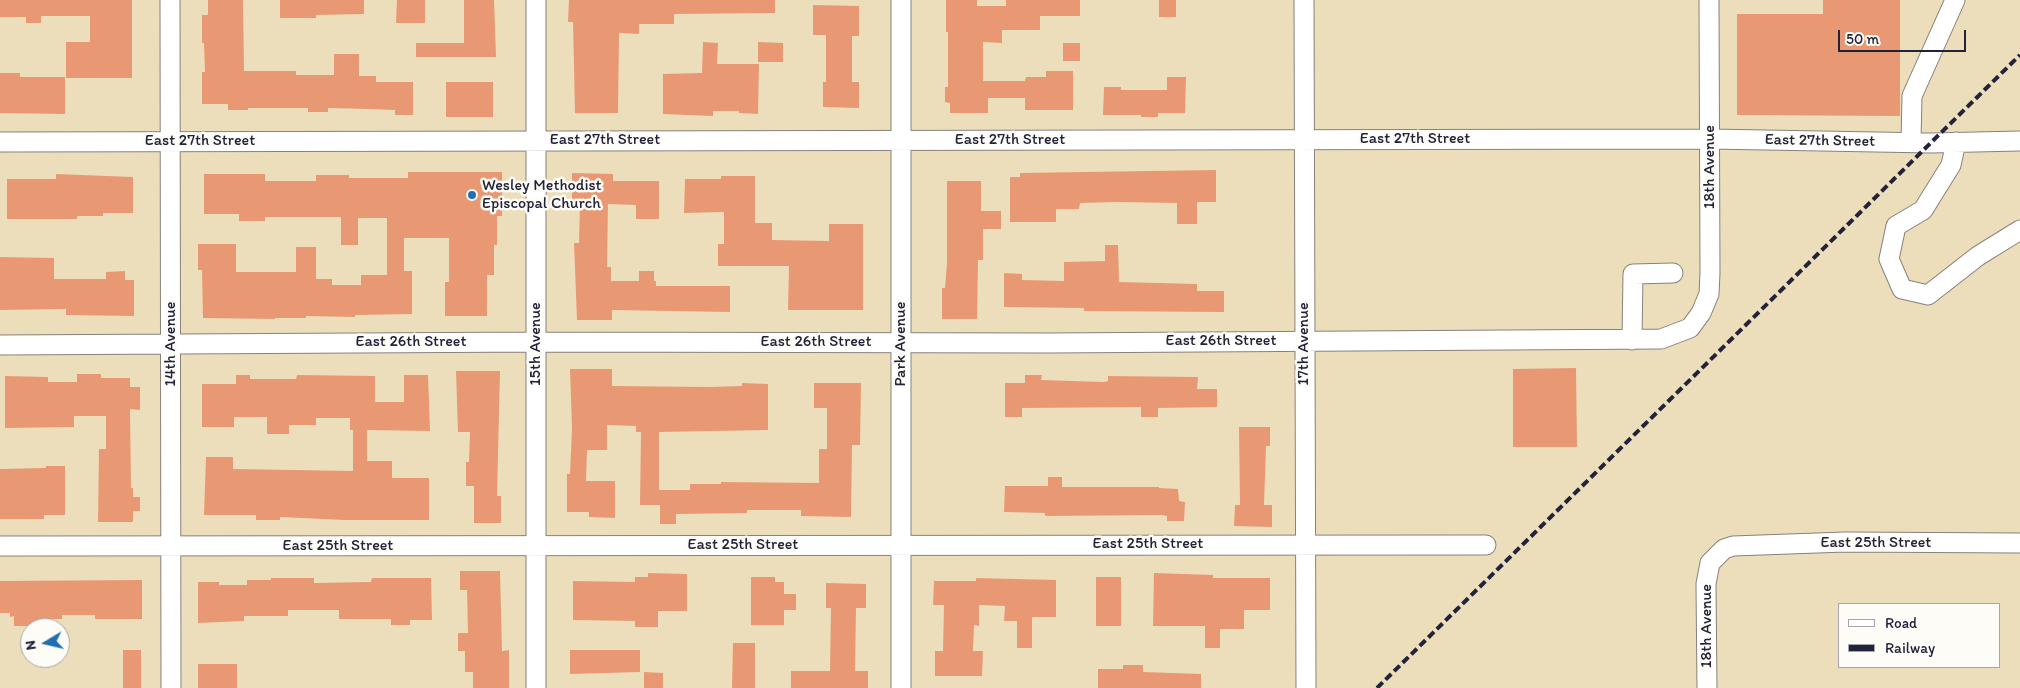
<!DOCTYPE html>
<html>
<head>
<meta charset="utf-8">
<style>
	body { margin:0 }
	#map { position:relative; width:2020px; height:688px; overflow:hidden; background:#eddebb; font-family:Itim,sans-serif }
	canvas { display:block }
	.legend { position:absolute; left:1838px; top:603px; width:162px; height:65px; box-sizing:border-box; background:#fdfcf7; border:1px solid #a5a5ac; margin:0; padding:6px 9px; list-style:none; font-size:15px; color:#22223b }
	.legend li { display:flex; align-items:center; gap:10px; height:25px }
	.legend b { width:25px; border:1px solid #a5a5ac }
	.north { position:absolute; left:20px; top:618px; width:50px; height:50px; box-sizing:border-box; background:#fdfcf7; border:1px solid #a5a5ac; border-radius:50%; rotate:261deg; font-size:14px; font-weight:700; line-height:20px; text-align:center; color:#22223b }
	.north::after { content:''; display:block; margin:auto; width:18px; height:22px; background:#1f6fb2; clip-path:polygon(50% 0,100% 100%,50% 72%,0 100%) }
	.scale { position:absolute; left:1838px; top:30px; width:128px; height:22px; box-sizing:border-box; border:2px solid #22223b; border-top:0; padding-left:6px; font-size:15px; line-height:18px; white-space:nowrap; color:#22223b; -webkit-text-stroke:4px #fdfcf7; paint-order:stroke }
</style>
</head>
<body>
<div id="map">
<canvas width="2020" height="688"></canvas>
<ul class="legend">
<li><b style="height:6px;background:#fff"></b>Road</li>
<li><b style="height:6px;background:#22223b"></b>Railway</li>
</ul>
<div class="north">N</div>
<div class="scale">50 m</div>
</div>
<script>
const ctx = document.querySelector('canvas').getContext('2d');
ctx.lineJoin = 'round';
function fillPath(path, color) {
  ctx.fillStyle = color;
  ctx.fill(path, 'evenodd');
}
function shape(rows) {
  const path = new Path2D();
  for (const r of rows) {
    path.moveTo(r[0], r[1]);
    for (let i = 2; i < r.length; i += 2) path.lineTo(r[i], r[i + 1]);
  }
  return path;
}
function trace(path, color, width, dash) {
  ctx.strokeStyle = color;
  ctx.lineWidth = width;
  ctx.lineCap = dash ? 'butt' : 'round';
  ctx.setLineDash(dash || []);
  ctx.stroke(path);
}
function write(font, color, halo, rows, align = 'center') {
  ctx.font = font + ' Itim,sans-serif';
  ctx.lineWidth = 5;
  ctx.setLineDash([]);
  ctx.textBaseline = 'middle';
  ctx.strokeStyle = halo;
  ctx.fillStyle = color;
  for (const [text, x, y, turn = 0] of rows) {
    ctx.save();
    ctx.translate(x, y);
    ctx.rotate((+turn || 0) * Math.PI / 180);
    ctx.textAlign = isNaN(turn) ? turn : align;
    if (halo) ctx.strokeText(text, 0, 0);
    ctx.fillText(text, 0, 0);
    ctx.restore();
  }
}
fillPath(shape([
	[0,0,132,0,132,78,66,78,66,42,90,42,90,16,41,16,41,23,26,23,26,17,0,17],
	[208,0,243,0,244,71,296,71,296,75,334,75,334,54,359,54,359,76,376,76,376,82,413,82,413,115,395,115,395,110,371,109,328,108,328,112,308,112,308,108,248,108,248,110,228,110,228,104,202,104,202,72,205,72,204,43,202,43,202,15,208,15],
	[280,0,364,0,364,14,316,15,316,18,280,18],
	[397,0,425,0,425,23,396,23],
	[464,0,494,0,496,57,416,57,416,43,464,43],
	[569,0,775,0,775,13,674,14,674,24,639,24,639,34,619,33,618,113,575,113,573,22,568,22],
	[946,0,977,0,977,6,1006,6,1006,0,1080,0,1080,16,1040,16,1040,30,1002,30,1002,43,983,42,983,81,1025,81,1026,77,1046,77,1046,71,1073,71,1073,110,1025,110,1025,98,988,98,988,113,950,113,950,103,945,102,945,87,948,87,948,32,946,32],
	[1159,0,1176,0,1176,17,1159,17],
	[1823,0,1900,0,1900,116,1737,115,1737,14,1823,14],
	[813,5,859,6,859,36,852,36,852,82,859,82,859,108,823,107,823,82,826,82,826,35,813,35],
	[703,42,718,43,717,64,759,64,758,114,739,113,739,111,713,111,713,116,663,114,663,74,702,73],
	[758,42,783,43,783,62,758,62],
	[1063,43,1080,43,1080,61,1063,61],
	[0,73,20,73,20,77,65,77,65,114,0,113],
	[1167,77,1186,77,1185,113,1158,113,1158,117,1141,117,1141,115,1103,115,1104,87,1121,87,1121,90,1167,90],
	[446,82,493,82,493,117,446,117],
	[1216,170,1216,202,1197,202,1197,224,1177,224,1177,203,1118,202,1080,203,1079,209,1056,209,1056,222,1010,222,1010,177,1020,177,1020,173],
	[408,172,502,172,502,216,497,216,497,245,494,245,494,275,487,275,487,316,445,316,445,282,449,282,449,238,404,238,404,271,412,271,412,314,355,315,355,317,306,316,306,318,275,318,275,319,203,318,202,270,198,270,198,244,236,244,236,272,296,272,296,247,316,247,316,279,332,279,332,285,361,285,361,275,387,275,387,218,358,218,358,245,341,245,341,217,265,217,265,221,239,221,239,214,204,214,204,174,265,174,265,181,316,181,316,175,349,175,349,178,408,178],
	[572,173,613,174,613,181,659,181,659,219,636,219,636,205,608,204,607,267,611,267,611,281,639,281,639,271,654,271,654,281,656,281,656,286,730,286,730,312,612,310,612,320,577,320,574,243,579,243,580,204,572,204],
	[56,174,133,177,133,213,103,213,103,216,77,216,77,219,7,219,7,179,56,179],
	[721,176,755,176,755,223,772,223,772,240,829,241,829,224,863,224,863,310,788,310,789,266,718,266,718,244,724,244,724,212,684,213,685,179,721,179],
	[947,181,981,181,981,211,1001,211,1001,229,983,229,983,260,978,260,977,319,942,319,942,288,945,288,947,263],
	[1105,245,1118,245,1119,282,1197,284,1197,291,1224,291,1224,312,1084,311,1084,308,1004,307,1004,273,1022,274,1022,280,1064,281,1064,262,1105,261],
	[0,257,54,258,54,279,106,279,106,272,125,271,125,280,134,280,134,316,66,315,66,309,0,310],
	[1576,368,1577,447,1513,447,1513,369],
	[570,369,612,369,612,386,709,387,742,386,742,383,768,384,768,430,659,432,659,490,690,490,690,484,721,484,721,482,819,483,819,449,827,449,827,408,814,408,814,383,861,383,860,445,852,445,851,517,801,516,801,510,747,510,747,513,676,514,676,524,660,524,660,505,640,505,641,432,636,432,636,426,607,425,607,450,587,450,586,481,615,481,615,518,589,517,589,512,567,512,567,474,570,474,572,428],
	[456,371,500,371,497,496,501,496,501,523,474,523,474,486,466,486,466,462,469,462,470,432,458,432],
	[77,374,101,374,101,378,130,378,130,387,140,387,140,410,130,409,131,488,133,488,133,497,140,497,140,511,133,511,133,522,98,522,99,449,106,449,106,416,74,416,74,427,5,428,5,376,48,377,48,382,77,382],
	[236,375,250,375,250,379,296,379,297,375,375,376,375,402,404,402,404,375,428,375,430,431,367,430,367,461,392,461,392,478,429,478,429,520,345,520,280,517,280,520,256,520,256,515,204,515,206,457,233,457,233,469,353,471,353,430,350,430,350,418,316,418,316,425,289,425,289,434,267,434,267,417,234,417,234,427,202,427,202,384,236,384],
	[1025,375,1042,375,1041,380,1104,382,1108,381,1108,376,1198,377,1197,389,1217,389,1217,407,1158,408,1158,417,1141,417,1141,407,1022,408,1022,417,1005,417,1005,383,1025,383],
	[1239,427,1270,427,1270,446,1266,446,1264,505,1272,505,1272,527,1234,526,1235,505,1240,505],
	[46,466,65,466,65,515,44,515,44,519,0,519,0,469,46,468],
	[1048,477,1062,477,1062,487,1159,487,1159,488,1178,489,1179,501,1185,502,1184,521,1167,521,1167,516,1162,515,1045,516,1045,513,1004,512,1005,486,1048,486],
	[460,571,500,571,502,651,509,650,509,688,473,688,473,672,465,672,465,651,458,651,458,633,468,633,467,590,460,590],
	[648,573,687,574,687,611,658,611,658,627,635,627,635,621,573,620,573,581,635,582,635,577,648,577],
	[1154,573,1213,575,1213,578,1270,578,1270,610,1244,610,1244,629,1220,629,1220,648,1205,648,1205,626,1153,626],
	[751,577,775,577,775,582,784,582,784,594,796,594,796,610,784,610,784,625,751,625],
	[1096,577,1121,577,1121,626,1096,626],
	[271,578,314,578,314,583,371,582,372,578,431,578,432,620,410,620,410,625,391,625,391,619,339,619,339,610,288,610,288,616,244,616,244,621,198,623,198,582,219,582,219,585,247,585,247,580,271,580],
	[976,578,1056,580,1056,617,1032,617,1032,648,1017,648,1017,621,1004,621,1005,606,979,605,979,626,974,625,973,651,983,651,982,676,935,676,935,651,943,651,944,605,933,605,934,581,976,581],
	[142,580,142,619,95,619,95,615,62,615,62,619,39,619,39,626,14,626,14,616,10,617,10,613,0,613,0,581],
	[826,583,866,584,866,608,856,608,855,671,868,671,868,688,791,688,791,671,830,671,831,608,826,608],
	[733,643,755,643,755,688,732,688],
	[123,650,141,650,141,688,123,688],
	[570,650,640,650,640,672,570,674],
	[198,664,237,664,237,688,198,688],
	[1123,665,1143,665,1143,672,1201,674,1201,688,1098,688,1098,669,1123,669],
	[644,672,663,673,663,688,644,688]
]), '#e89974');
const minor = shape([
	[170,0,171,688],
	[536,0,536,688],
	[901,0,901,688],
	[1304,0,1306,688],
	[0,142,1710,139,1931,143,2020,141],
	[1911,142,1912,96,1955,0],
	[1956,142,1951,165,1923,210,1896,226,1889,259,1902,289,1928,295,1978,256,2020,230],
	[1632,340,1633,274,1673,273],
	[0,345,536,342,1050,343,1661,339,1690,328,1701,313,1709,294,1710,273,1709,0],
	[0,546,1486,545],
	[1707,688,1706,584,1710,563,1724,549,1733,546,1845,542,2020,543]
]);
trace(minor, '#88807b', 21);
trace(minor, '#fff', 19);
trace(shape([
	[1377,688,2020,55]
]), '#22223b', 4, [8, 4]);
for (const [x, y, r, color] of [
	[472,195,5,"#1f6fb2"]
]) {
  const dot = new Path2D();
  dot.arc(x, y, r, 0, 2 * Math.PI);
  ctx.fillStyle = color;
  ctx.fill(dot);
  trace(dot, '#fdfcf7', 2);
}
write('16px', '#22223b', '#fdfcf7', [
	["East 27th Street",1415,139],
	["East 27th Street",605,140],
	["East 27th Street",1010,140],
	["East 27th Street",200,141],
	["East 27th Street",1820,141,1],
	["18th Avenue",1710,167,-90],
	["East 26th Street",1221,341],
	["East 26th Street",411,342],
	["East 26th Street",816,342],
	["14th Avenue",171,344,-90],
	["15th Avenue",536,344,-90],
	["Park Avenue",901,344,-90],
	["17th Avenue",1304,344,-90],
	["East 25th Street",1876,543],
	["East 25th Street",1148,544],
	["East 25th Street",743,545],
	["East 25th Street",338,546],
	["18th Avenue",1707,626,-90]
]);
write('16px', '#22223b', '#fdfcf7', [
	["Wesley Methodist",482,186],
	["Episcopal Church",482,204]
], 'left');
</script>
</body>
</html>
